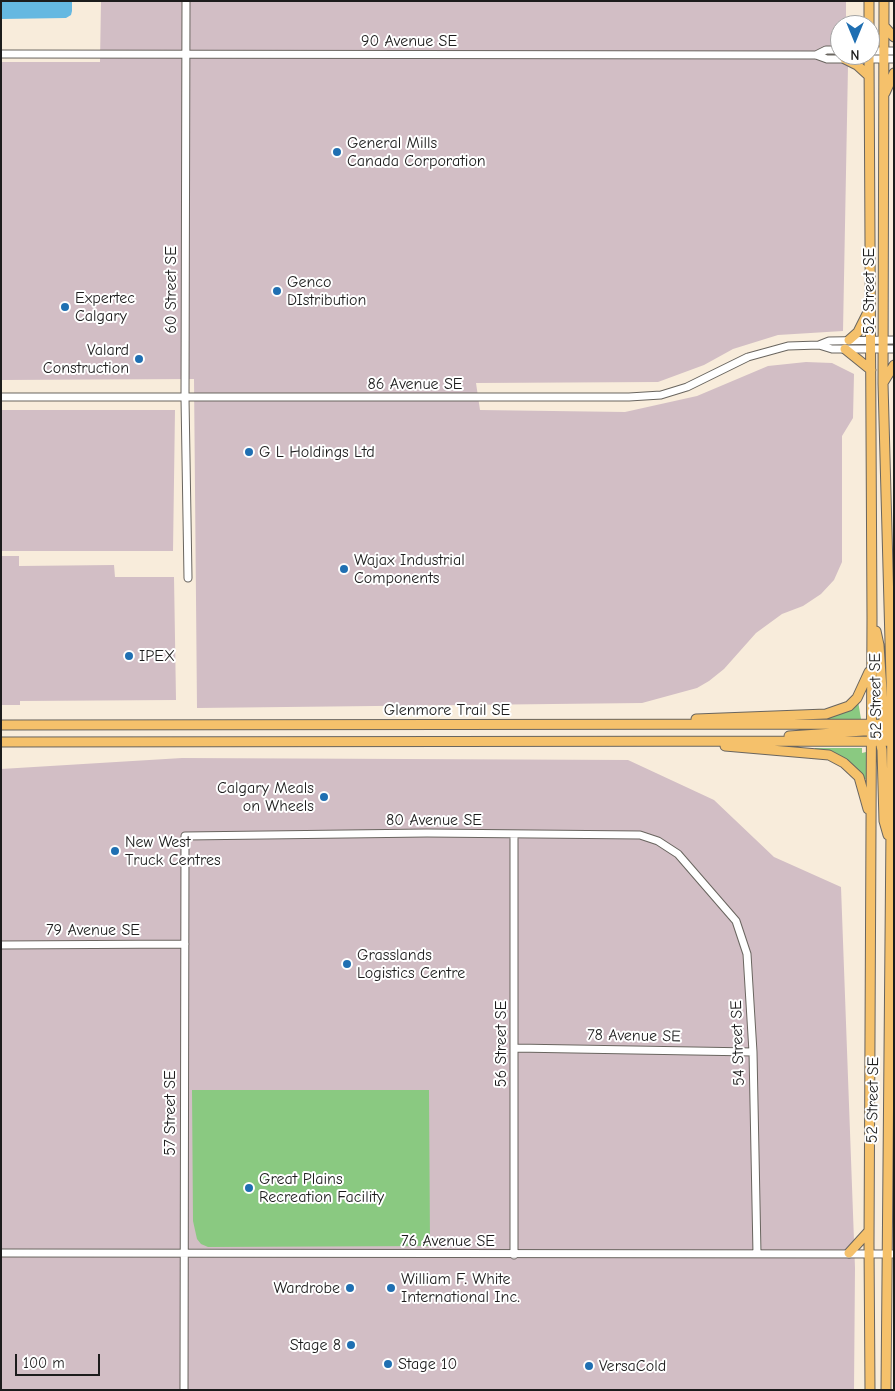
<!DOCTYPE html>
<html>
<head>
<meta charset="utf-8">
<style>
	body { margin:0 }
	#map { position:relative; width:895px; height:1391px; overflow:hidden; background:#f8ecdb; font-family:"Comic Neue",sans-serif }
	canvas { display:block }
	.frame { position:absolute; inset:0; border:2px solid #1c1c1c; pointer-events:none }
	.north { position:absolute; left:830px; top:15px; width:50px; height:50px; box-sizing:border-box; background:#fff; border:1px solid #a4a4a4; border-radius:50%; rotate:180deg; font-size:14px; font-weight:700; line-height:20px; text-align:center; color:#1c1c1c }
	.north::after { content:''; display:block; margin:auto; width:18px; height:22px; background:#1f6fb2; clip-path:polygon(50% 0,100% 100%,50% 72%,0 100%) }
	.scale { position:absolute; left:15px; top:1354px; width:85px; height:22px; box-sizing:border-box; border:2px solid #1c1c1c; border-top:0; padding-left:6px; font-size:15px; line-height:18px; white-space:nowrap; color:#1c1c1c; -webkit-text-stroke:4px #fff; paint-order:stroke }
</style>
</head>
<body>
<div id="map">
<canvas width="895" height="1391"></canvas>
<div class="frame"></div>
<div class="north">N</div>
<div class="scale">100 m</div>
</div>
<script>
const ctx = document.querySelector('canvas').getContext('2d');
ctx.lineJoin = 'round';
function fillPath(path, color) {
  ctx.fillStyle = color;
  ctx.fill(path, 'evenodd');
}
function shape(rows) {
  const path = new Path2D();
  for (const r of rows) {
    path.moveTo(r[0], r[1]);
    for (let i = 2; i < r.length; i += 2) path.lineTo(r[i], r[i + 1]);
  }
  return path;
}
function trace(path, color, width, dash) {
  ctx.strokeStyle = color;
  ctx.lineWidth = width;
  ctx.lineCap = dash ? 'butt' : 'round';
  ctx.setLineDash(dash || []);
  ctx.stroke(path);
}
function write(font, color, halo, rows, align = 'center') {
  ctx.font = font + ' "Comic Neue",sans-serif';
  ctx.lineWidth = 4;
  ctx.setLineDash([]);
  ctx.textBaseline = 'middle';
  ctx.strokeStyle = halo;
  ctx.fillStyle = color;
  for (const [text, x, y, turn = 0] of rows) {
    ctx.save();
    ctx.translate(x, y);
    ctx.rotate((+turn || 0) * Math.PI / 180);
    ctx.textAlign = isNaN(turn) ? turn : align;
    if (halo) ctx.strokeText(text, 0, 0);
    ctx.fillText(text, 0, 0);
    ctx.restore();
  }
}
fillPath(shape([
	[101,1,846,1,846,25,840,25,840,55,847,55,848,66,843,331,778,335,733,349,704,365,658,382,476,383,480,410,625,412,697,396,768,366,806,362,832,363,854,374,853,418,842,436,842,562,834,580,821,594,803,606,782,614,756,633,724,669,709,681,697,688,642,703,197,708,194,379,1,380,1,62,100,62],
	[1,410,175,410,173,551,1,551],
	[1,556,19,556,19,566,114,565,115,577,174,577,176,700,20,701,20,705,1,705],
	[182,758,628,760,714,800,774,857,841,887,855,1268,854,1390,1,1390,1,769]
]), '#d2bec5');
fillPath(shape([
	[858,701,861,719,828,719,828,717],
	[815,748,862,748,862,753,866,752,867,779,864,779,858,770,847,760,815,750],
	[192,1090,429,1090,430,1246,208,1247,201,1244,197,1239,193,1221]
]), '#8ac981');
fillPath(shape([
	[1,1,72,1,72,11,71,15,66,18,1,19]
]), '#65b8e1');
const minor = shape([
	[186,1,185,398,188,578],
	[870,51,894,51],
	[1,54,816,55,827,59,894,59],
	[816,55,826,50,840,50],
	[819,345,829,341,894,340],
	[1,397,629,397,661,395,687,387,748,357,788,346,819,345,832,349,894,349],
	[514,834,514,1255],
	[1,945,185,944],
	[515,1048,753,1052],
	[1,1253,894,1254],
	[184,1390,185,836,427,833,640,835,658,841,678,854,736,921,747,954,753,1052,757,1254]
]);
const major = shape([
	[869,1,869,25],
	[884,1,883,383,892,716,886,1390],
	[884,26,894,37],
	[869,55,872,618,869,1243,870,1390],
	[845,59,857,65,869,76],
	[885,93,894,73],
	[849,340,858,332,870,308],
	[845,349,871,370],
	[883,383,894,365],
	[876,631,879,645,885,735,892,741],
	[696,719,826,714,849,706,857,698,869,672],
	[1,725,894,724],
	[789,736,878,730],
	[879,736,882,750,884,821,888,835],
	[1,742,894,741],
	[725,746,829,755,844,763,859,777,868,809],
	[849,1253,869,1231]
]);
trace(minor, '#69655f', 9);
trace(major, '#69655f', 11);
trace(minor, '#fff', 7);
trace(major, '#f5c16b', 9);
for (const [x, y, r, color] of [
	[337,152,5,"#1f6fb2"],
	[277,291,5,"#1f6fb2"],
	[65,307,5,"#1f6fb2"],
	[139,359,5,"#1f6fb2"],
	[249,452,5,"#1f6fb2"],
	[344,569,5,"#1f6fb2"],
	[129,656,5,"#1f6fb2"],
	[324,797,5,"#1f6fb2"],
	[115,851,5,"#1f6fb2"],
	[347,964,5,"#1f6fb2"],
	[249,1188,5,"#1f6fb2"],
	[350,1288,5,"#1f6fb2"],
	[391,1288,5,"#1f6fb2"],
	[351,1345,5,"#1f6fb2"],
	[388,1364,5,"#1f6fb2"],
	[589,1366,5,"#1f6fb2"]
]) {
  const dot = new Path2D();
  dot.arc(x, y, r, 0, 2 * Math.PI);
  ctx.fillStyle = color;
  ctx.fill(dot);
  trace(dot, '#fff', 2);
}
write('16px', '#1c1c1c', '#fff', [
	["90 Avenue SE",409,41],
	["60 Street SE",171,290,-90],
	["52 Street SE",869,291,-90],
	["86 Avenue SE",415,384],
	["52 Street SE",876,696,-91],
	["Glenmore Trail SE",447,710],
	["80 Avenue SE",434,820],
	["79 Avenue SE",93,930],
	["78 Avenue SE",634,1036,1],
	["54 Street SE",738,1043,-92],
	["56 Street SE",501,1044,-90],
	["52 Street SE",873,1100,-89],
	["57 Street SE",170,1113,-90],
	["76 Avenue SE",448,1241]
]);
write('16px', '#1c1c1c', '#fff', [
	["General Mills",347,143],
	["Canada Corporation",347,161],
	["Genco",287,282],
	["DIstribution",287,300],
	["Expertec",75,298],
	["Calgary",75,316],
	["Valard",129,350,"right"],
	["Construction",129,368,"right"],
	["G L Holdings Ltd",259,452],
	["Wajax Industrial",354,560],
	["Components",354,578],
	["IPEX",139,656],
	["Calgary Meals",314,788,"right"],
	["on Wheels",314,806,"right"],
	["New West",125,842],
	["Truck Centres",125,860],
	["Grasslands",357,955],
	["Logistics Centre",357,973],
	["Great Plains",259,1179],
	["Recreation Facility",259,1197],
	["William F. White",401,1279],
	["International Inc.",401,1297],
	["Wardrobe",340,1288,"right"],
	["Stage 8",341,1345,"right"],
	["Stage 10",398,1364],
	["VersaCold",599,1366]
], 'left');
</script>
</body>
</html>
